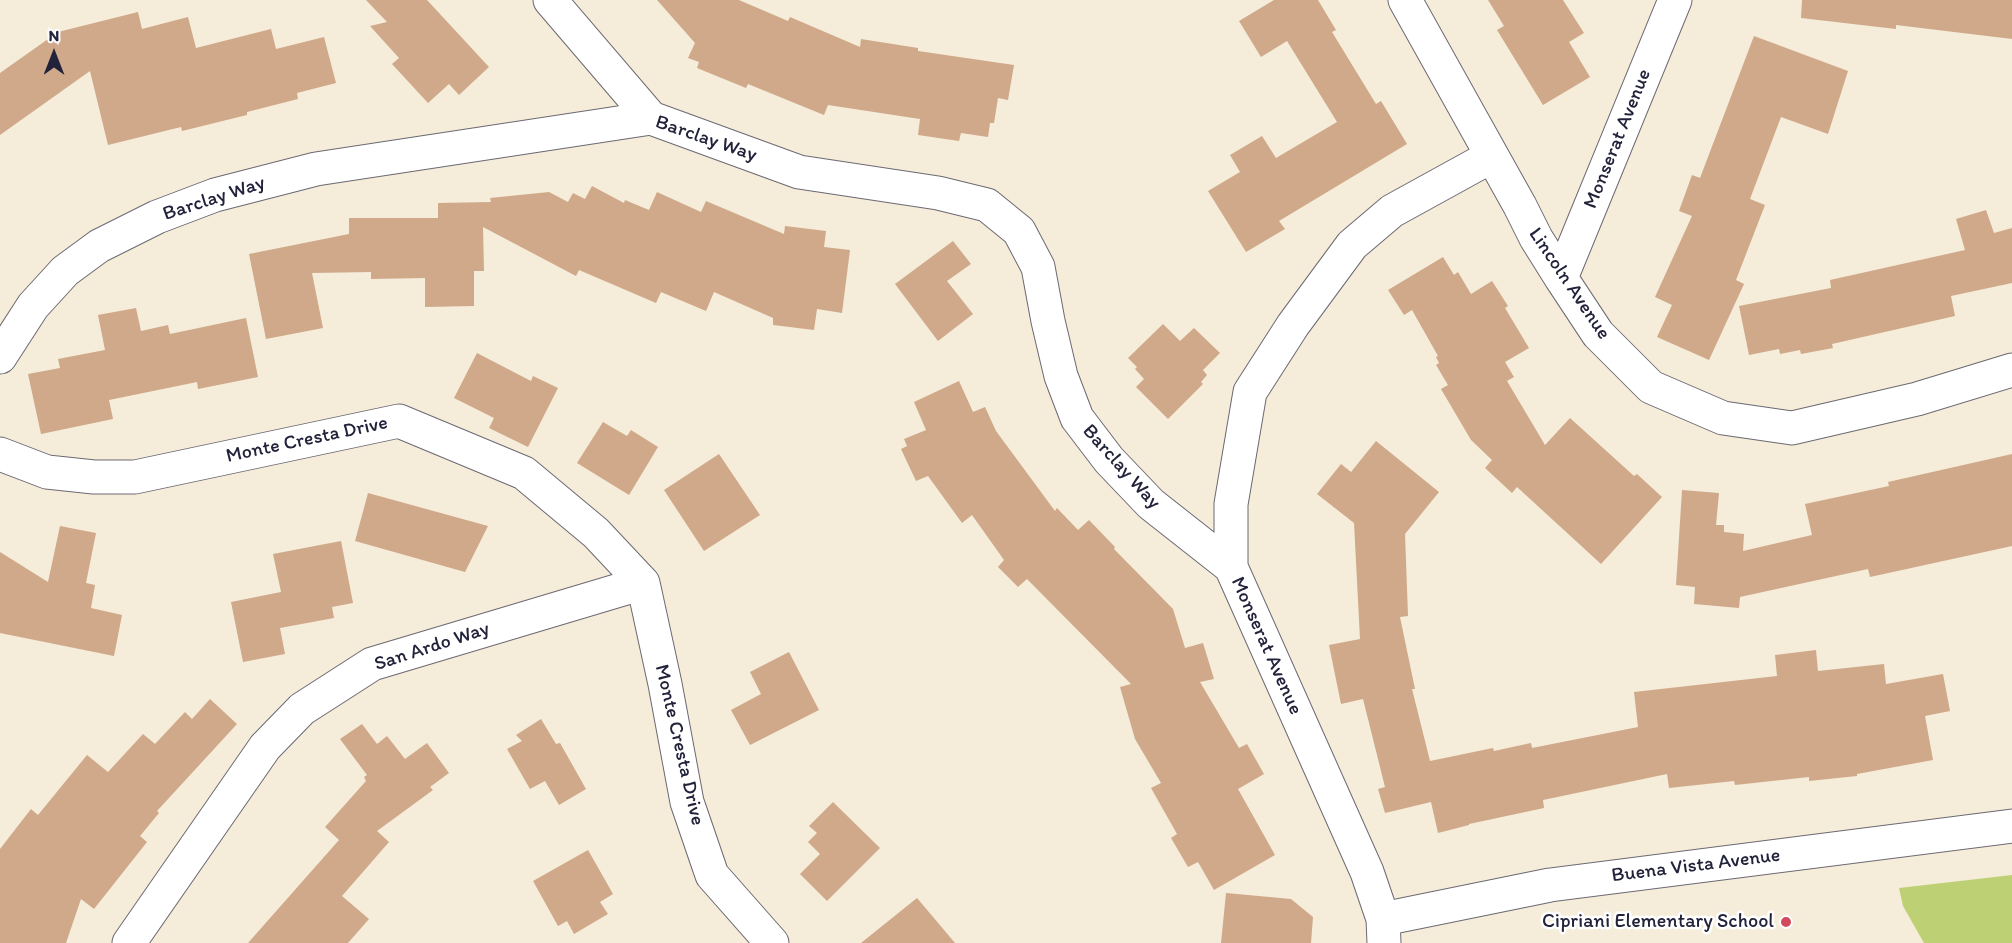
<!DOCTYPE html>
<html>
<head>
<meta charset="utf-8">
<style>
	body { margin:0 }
	#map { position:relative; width:2012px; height:943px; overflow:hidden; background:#f5ecd9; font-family:Itim,sans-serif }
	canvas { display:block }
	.north { position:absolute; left:24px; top:24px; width:60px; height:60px; -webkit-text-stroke:4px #fff; paint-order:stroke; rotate:0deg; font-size:16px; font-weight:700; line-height:24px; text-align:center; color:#22223b }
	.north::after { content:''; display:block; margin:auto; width:21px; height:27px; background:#22223b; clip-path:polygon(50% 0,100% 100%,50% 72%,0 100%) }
</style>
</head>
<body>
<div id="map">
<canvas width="2012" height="943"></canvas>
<div class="north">N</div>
</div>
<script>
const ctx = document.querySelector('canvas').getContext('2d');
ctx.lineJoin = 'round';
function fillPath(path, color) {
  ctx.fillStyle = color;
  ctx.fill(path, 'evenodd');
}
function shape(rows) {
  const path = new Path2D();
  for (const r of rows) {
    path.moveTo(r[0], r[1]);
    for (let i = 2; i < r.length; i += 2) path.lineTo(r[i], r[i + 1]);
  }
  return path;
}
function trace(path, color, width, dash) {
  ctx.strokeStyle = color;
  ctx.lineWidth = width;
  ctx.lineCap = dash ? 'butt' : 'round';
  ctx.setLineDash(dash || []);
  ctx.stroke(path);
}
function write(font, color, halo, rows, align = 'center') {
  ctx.font = font + ' Itim,sans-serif';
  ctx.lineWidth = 5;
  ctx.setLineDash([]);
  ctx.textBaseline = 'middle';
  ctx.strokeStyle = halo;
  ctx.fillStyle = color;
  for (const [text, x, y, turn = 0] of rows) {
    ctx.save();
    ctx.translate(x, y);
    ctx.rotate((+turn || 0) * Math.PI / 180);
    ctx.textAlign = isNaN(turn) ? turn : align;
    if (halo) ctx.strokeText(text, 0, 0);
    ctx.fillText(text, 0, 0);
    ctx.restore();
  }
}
fillPath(shape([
	[2012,875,2012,943,1924,943,1903,906,1899,888]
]), '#bdd174');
fillPath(shape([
	[366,0,427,0,489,67,459,95,449,84,428,103,392,64,399,58,370,26,387,22],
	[657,0,739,0,788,21,790,17,860,47,861,39,918,48,918,51,1014,65,1008,100,998,98,994,123,990,123,988,137,961,133,959,141,918,135,920,119,828,105,824,115,748,84,746,88,697,68,699,62,688,58,695,43],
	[1274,0,1318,0,1336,30,1332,32,1376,104,1381,101,1407,144,1279,221,1285,229,1246,252,1208,191,1240,172,1230,155,1262,136,1276,158,1337,122,1287,41,1261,57,1239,21],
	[1488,0,1563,0,1584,33,1569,42,1590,77,1543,105,1497,30,1504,26],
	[1802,0,2012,0,2012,39,1896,25,1896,29,1801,18],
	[138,12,142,29,188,17,196,48,271,29,276,49,324,37,336,83,297,93,298,99,247,112,247,115,182,131,181,127,108,145,90,71,0,135,0,73,58,32],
	[1754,36,1848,71,1828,134,1781,117,1750,199,1765,205,1736,280,1744,284,1709,360,1657,337,1672,305,1655,297,1692,216,1679,211,1692,175,1700,178],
	[592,186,624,203,625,200,649,210,657,192,701,212,706,201,784,234,785,226,826,231,824,247,850,250,842,313,817,309,814,330,773,325,773,318,714,292,706,311,661,292,656,303,579,270,576,276,483,227,484,271,474,271,474,306,425,307,425,278,371,279,371,272,312,273,323,328,266,339,249,254,349,234,349,218,438,218,438,203,491,202,490,198,549,192,568,202,573,193,585,199],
	[1986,210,1994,233,2012,228,2012,283,1951,296,1955,316,1832,344,1833,348,1801,354,1800,350,1780,354,1779,349,1749,355,1739,306,1831,288,1830,280,1965,250,1956,219],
	[953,241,971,264,947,281,973,314,938,341,895,284],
	[1443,257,1454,275,1458,272,1471,294,1492,281,1508,306,1505,308,1529,348,1505,362,1514,377,1507,381,1545,445,1570,418,1634,476,1637,474,1662,497,1601,564,1517,487,1512,493,1485,468,1492,460,1471,440,1441,389,1448,385,1436,365,1439,363,1436,357,1438,356,1412,310,1404,315,1388,290],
	[136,308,141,331,168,325,170,334,246,318,258,377,198,389,197,382,109,400,113,419,41,434,28,374,60,368,58,359,105,350,98,315],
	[1163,324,1180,341,1194,328,1220,353,1203,370,1207,375,1201,382,1203,384,1168,419,1136,387,1144,379,1135,369,1137,367,1128,358],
	[477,353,531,381,533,376,558,388,528,447,489,428,494,418,454,398],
	[959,381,973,412,985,407,996,431,1055,511,1057,508,1078,530,1089,520,1115,547,1114,549,1173,609,1185,648,1203,643,1214,679,1200,682,1239,748,1247,744,1264,774,1238,789,1275,855,1214,890,1198,862,1188,867,1171,838,1177,834,1151,788,1161,783,1135,739,1120,687,1131,684,1027,579,1018,587,998,567,1004,560,972,515,962,523,928,476,916,481,901,449,907,446,904,439,926,430,914,402],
	[603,422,627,436,631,430,658,447,629,495,577,463],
	[1376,441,1439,492,1405,534,1408,616,1400,617,1415,689,1412,689,1430,761,1493,748,1494,751,1531,743,1532,748,1638,727,1634,692,1777,676,1775,655,1816,650,1818,671,1884,664,1886,684,1943,674,1950,711,1925,716,1933,760,1857,774,1857,776,1809,781,1809,777,1735,785,1734,781,1669,788,1667,774,1543,800,1544,808,1469,824,1469,825,1438,833,1431,802,1385,813,1378,789,1385,787,1363,699,1341,704,1329,645,1360,639,1354,523,1317,494,1341,464,1351,472],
	[719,454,760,515,704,551,664,490],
	[2012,454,2012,546,1870,577,1868,569,1740,597,1739,608,1694,604,1695,587,1676,585,1682,490,1719,493,1716,525,1724,525,1724,532,1744,534,1743,551,1812,535,1805,504,1889,486,1888,482],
	[368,493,488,526,465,572,355,541],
	[60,526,96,533,86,583,95,585,91,608,122,615,114,656,0,633,0,552,48,582],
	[341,541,353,603,332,607,334,618,280,628,285,654,243,662,231,602,281,592,273,554],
	[789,652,819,710,750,745,731,710,761,694,750,672],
	[210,699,237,724,157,811,159,813,140,836,147,842,94,909,81,899,66,943,0,943,0,849,31,809,38,815,87,755,108,772,143,734,155,744,185,712,192,719],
	[541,719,556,744,560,743,586,789,559,805,545,781,530,789,507,749,522,741,516,735],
	[362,724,377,744,387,736,405,759,427,743,449,773,430,787,433,790,377,831,389,842,342,896,369,919,348,943,248,943,339,840,325,827,366,781,364,777,367,775,340,739],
	[833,802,880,848,827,901,800,874,820,854,808,842,817,833,809,826],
	[588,850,613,894,600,902,608,914,574,934,567,921,558,926,533,881],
	[1226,893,1291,899,1313,917,1311,943,1221,943],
	[917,898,955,943,861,943]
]), '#cfa98a');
const street = shape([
	[550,0,651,118],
	[1405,0,1520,206,1536,238,1561,278,1598,334,1651,387,1723,418,1792,428,1917,399,2012,370],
	[1561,278,1675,0],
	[0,357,33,306,65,271,99,246,157,217,215,195,316,169,651,118,799,172,938,193,987,205,1019,231,1038,267,1048,321,1061,376,1077,418,1109,460,1151,504,1231,567],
	[0,454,47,472,94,477,135,477,399,421,524,473,596,533,643,583,665,684,687,802,712,875,772,943],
	[1383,919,1550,885,2012,826],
	[129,943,265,747,302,709,372,664,643,583],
	[1384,943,1383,919,1367,872,1231,567,1231,504,1250,392,1293,325,1352,245,1392,211,1492,156]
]);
trace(street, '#6c6972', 35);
trace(street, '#fff', 33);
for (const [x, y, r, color] of [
	[1786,922,6,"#d1495b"]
]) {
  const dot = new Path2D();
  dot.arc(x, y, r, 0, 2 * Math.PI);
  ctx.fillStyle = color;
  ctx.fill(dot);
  trace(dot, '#fff', 2);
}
write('20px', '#22223b', '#fff', [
	["Barclay Way",706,139,19],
	["Monserat Avenue",1618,139,-68],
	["Barclay Way",214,199,-18],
	["Lincoln Avenue",1569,284,56],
	["Monte Cresta Drive",307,440,-12],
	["Barclay Way",1121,467,48],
	["Monserat Avenue",1266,646,66],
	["San Ardo Way",432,647,-18],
	["Monte Cresta Drive",679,745,77],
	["Buena Vista Avenue",1696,866,-7]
]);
write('20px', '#22223b', '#fff', [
	["Cipriani Elementary School",1774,922]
], 'right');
</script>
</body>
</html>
